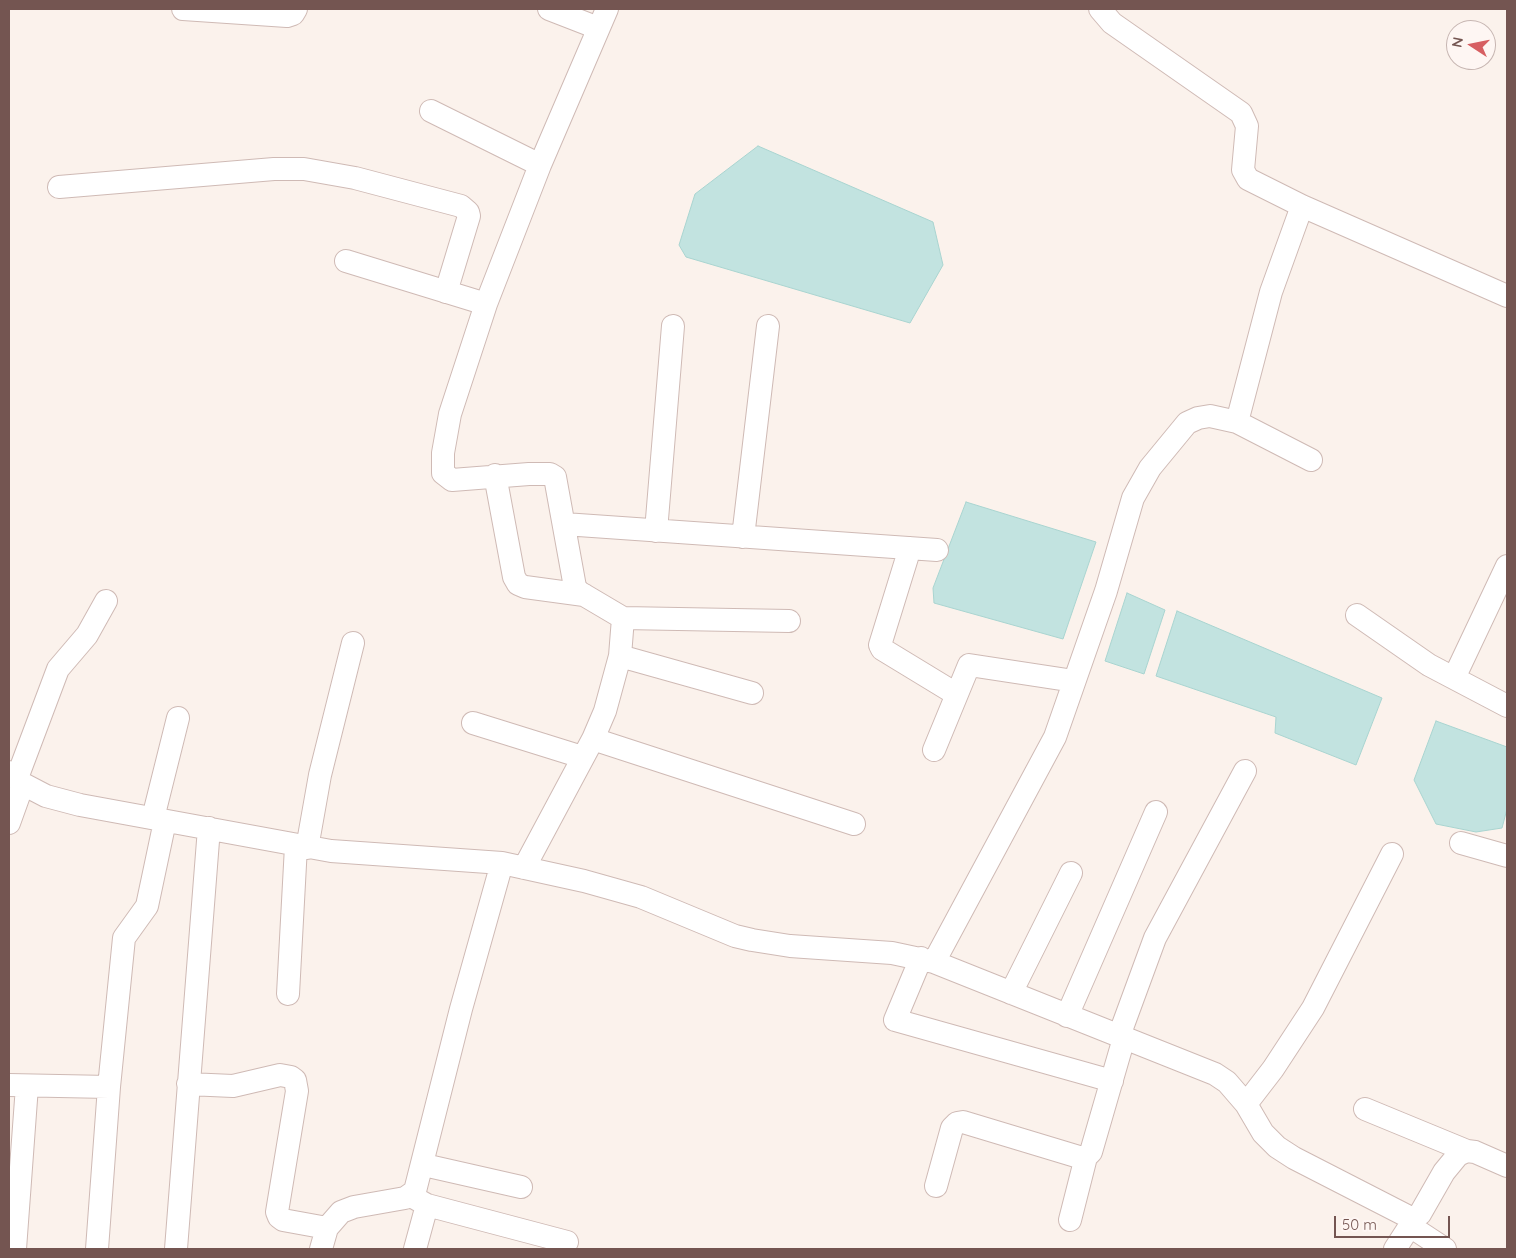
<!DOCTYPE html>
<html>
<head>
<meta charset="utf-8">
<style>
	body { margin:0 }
	#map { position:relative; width:1516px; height:1258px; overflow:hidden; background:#fbf2ec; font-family:Quicksand,sans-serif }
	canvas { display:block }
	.frame { position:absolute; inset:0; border:10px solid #745551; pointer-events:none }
	.north { position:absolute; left:1446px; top:20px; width:50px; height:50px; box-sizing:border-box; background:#fef6f3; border:1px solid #c7b6b2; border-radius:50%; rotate:281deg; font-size:14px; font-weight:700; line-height:20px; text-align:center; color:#745551 }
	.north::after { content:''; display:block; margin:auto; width:18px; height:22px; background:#d75f62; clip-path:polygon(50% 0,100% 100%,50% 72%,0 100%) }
	.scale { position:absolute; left:1334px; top:1216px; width:116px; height:22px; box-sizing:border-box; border:2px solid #745551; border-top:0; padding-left:6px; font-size:15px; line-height:18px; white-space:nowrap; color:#745551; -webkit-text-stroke:4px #fef6f3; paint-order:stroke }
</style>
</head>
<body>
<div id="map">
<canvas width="1516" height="1258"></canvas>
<div class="frame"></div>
<div class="north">N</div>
<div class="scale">50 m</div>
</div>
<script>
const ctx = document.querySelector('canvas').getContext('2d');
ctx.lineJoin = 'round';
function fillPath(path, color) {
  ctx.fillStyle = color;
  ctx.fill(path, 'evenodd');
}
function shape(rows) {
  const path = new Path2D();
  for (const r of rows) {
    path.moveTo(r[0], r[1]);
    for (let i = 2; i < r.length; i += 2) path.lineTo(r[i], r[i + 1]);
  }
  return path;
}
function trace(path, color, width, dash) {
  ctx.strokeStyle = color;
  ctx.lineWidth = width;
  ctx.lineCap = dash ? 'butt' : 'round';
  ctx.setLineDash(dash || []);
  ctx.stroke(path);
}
const water = shape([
	[758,146,933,222,943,265,910,323,686,257,679,245,695,194,758,146],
	[966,502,1096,542,1063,639,934,603,933,588,966,502],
	[1127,593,1165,610,1144,674,1105,661,1127,593],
	[1177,611,1382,698,1356,765,1275,733,1276,717,1156,676,1177,611],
	[1436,721,1507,747,1507,809,1502,828,1476,832,1436,824,1414,780,1436,721]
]);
fillPath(water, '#c2e3e0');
trace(water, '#a9d4d0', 1);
const minor = shape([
	[183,9,287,16,293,14,296,9],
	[549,9,598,28],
	[1100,9,1112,23,1241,113,1247,126,1243,170,1248,179,1302,206,1507,296],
	[431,111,540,165],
	[59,187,274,169,304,169,355,178,461,206,468,212,469,216,446,292],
	[346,261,486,304],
	[1237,422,1271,292,1302,206],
	[495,475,514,577,518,584,525,587,584,595],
	[564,524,937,550],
	[656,531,673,326],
	[743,537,768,326],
	[910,548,880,645,882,649,956,694],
	[1357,615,1429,665,1507,706],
	[623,618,789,621],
	[620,656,752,693],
	[1454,678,1507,566],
	[473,723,582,757],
	[593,739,854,824],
	[934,750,969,665,1074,681],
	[9,772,23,784,46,796,80,805,331,851,502,863,584,881,641,897,735,936,752,940,790,946,892,953,934,962,1215,1074,1227,1082,1246,1104,1263,1133,1277,1147,1294,1158,1409,1217,1415,1218,1420,1214,1444,1172,1458,1155,1467,1151,1475,1152,1507,1166],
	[17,778,58,669,87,635,106,601],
	[153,818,178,718],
	[9,823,23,784],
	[1461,843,1507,856],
	[307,848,320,775,353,643],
	[524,868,593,739,605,711,620,656,623,618,579,592,575,587,555,477,550,474,529,474,452,480,443,473,443,453,450,414,486,304,540,165,607,9],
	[921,958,895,1020,1112,1081],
	[934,962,1055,737,1106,591,1133,498,1150,468,1187,423,1198,418,1210,416,1237,422,1311,460],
	[1011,993,1071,873],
	[288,994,296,846],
	[1067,1016,1156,812],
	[1119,1036,1155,938,1245,771],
	[188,1084,233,1086,280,1075,291,1077,295,1080,297,1091,277,1212,279,1217,283,1220,327,1228],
	[9,1085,109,1087],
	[1246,1104,1273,1069,1313,1008,1392,854],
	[1365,1109,1467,1151],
	[424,1165,521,1187],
	[936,1186,952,1128,957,1123,963,1122,1079,1157,1086,1157,1091,1152,1124,1038],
	[411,1196,427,1205,567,1242],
	[1070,1220,1086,1157],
	[1410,1226,1445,1249],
	[15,1249,27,1086],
	[97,1249,109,1087,124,938,147,906,165,821],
	[176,1249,209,828],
	[321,1249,327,1228,341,1212,354,1207,405,1198,415,1191,461,1009,502,863],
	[415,1249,427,1205],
	[1395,1249,1415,1218]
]);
trace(minor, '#cfbab5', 24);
trace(minor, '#fff', 22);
</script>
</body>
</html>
